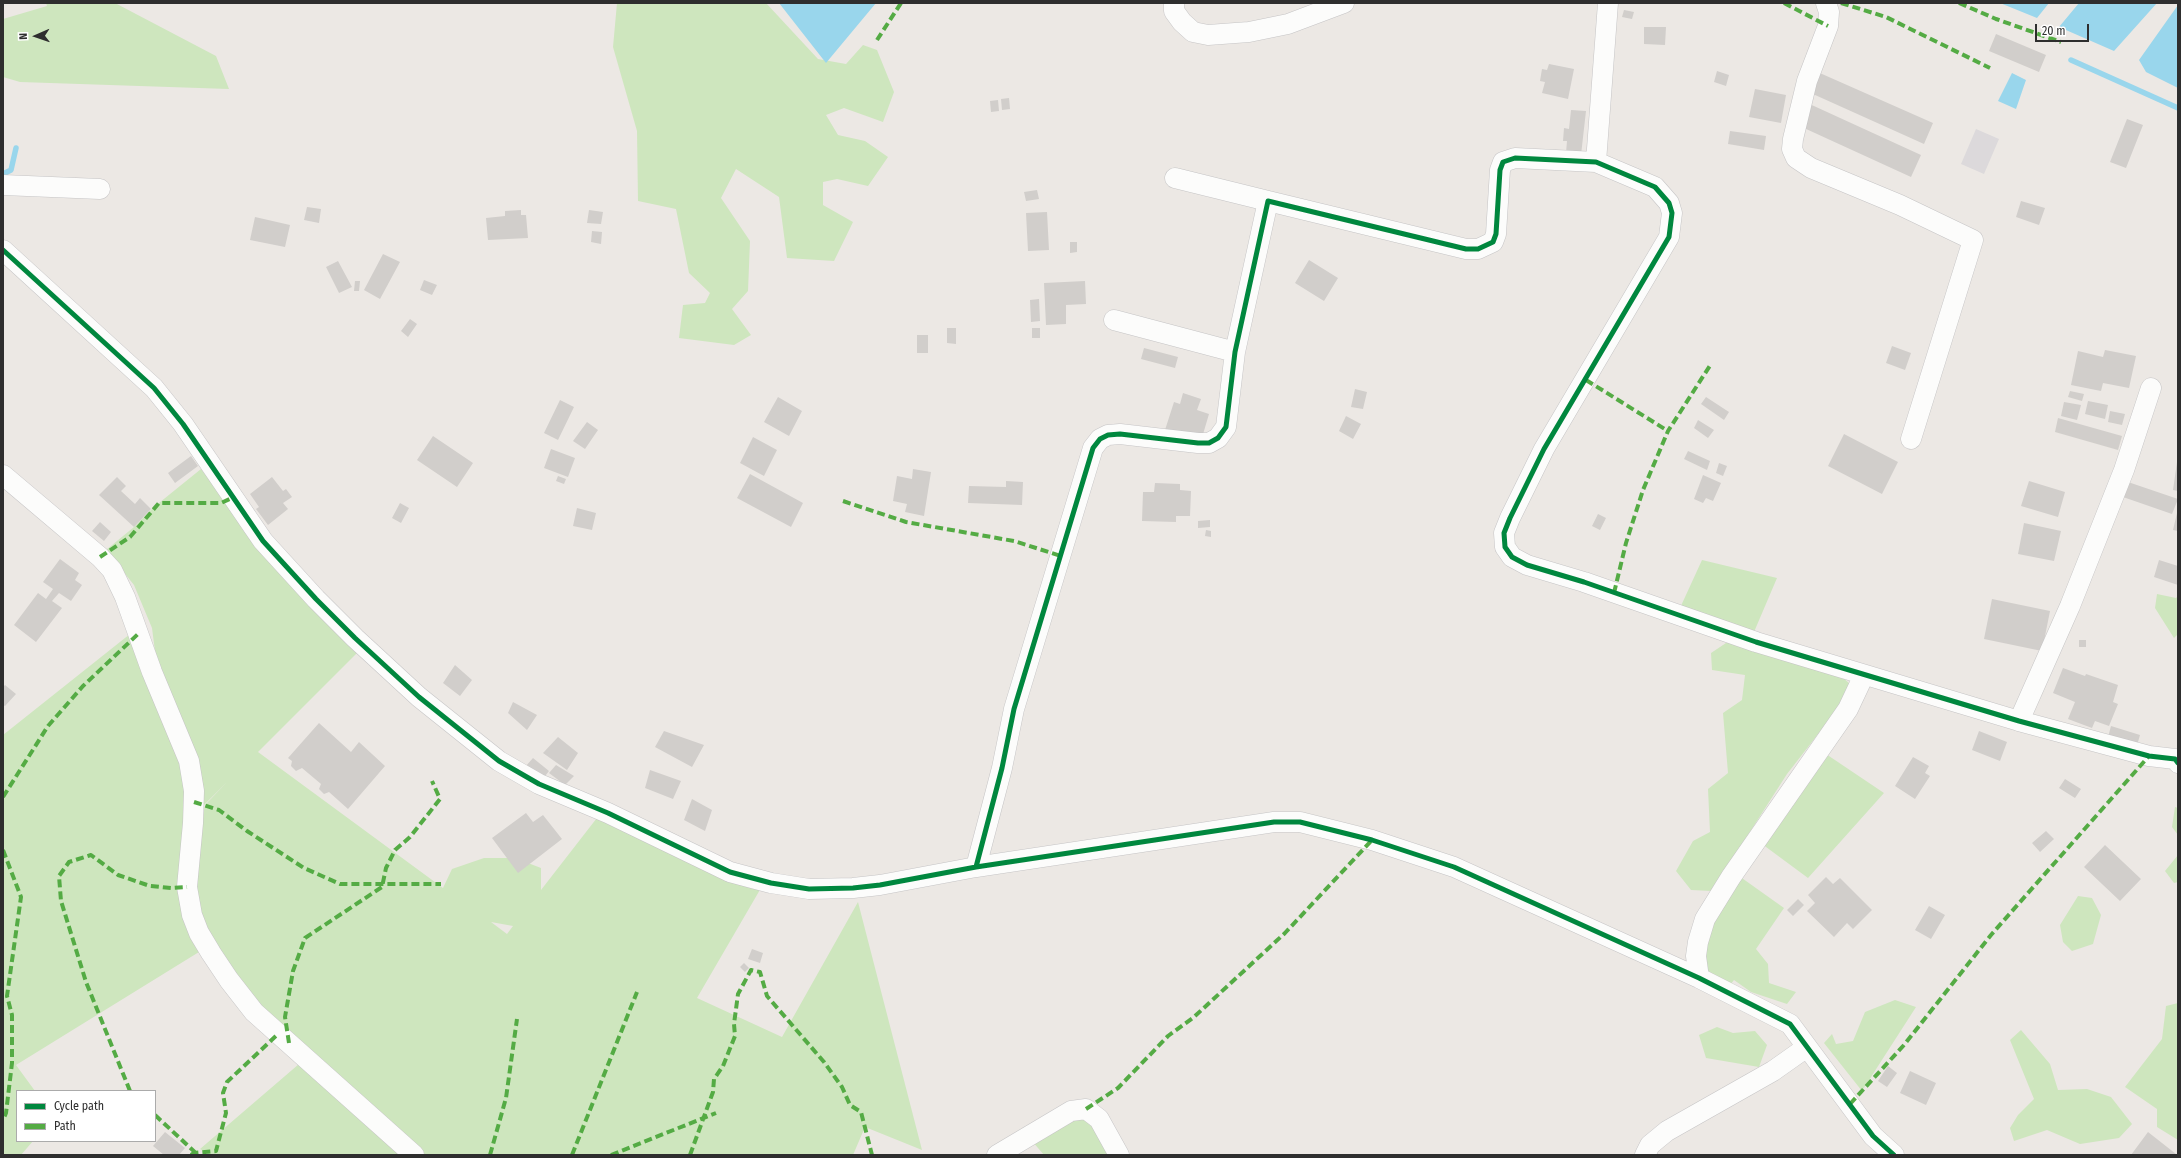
<!DOCTYPE html>
<html>
<head>
<meta charset="utf-8">
<style>
  body { margin:0 }
  #map { position:relative; width:2181px; height:1158px; overflow:hidden; background:#ece8e4; font-family:"Fira Sans Condensed",sans-serif }
  canvas { display:block }
  .frame { position:absolute; inset:0; border:4px solid #2e2e2e; pointer-events:none }
  .legend { position:absolute; left:16px; top:1090px; width:140px; height:52px; box-sizing:border-box; background:#fff; border:1px solid #ababab; margin:0; padding:5px 7px; list-style:none; font-size:12px; color:#2e2e2e }
  .legend li { display:flex; align-items:center; gap:8px; height:20px }
  .legend b { width:20px; border:1px solid #ababab }
  .north { position:absolute; left:16px; top:16px; width:40px; height:40px; -webkit-text-stroke:3px #fff; paint-order:stroke; rotate:268deg; font-size:11px; font-weight:700; line-height:16px; text-align:center; color:#2e2e2e }
  .north::after { content:''; display:block; margin:auto; width:14px; height:18px; background:#2e2e2e; clip-path:polygon(50% 0,100% 100%,50% 72%,0 100%) }
  .scale { position:absolute; left:2035px; top:24px; width:54px; height:18px; box-sizing:border-box; border:2px solid #2e2e2e; border-top:0; padding-left:5px; font-size:12px; line-height:14px; white-space:nowrap; color:#2e2e2e; -webkit-text-stroke:3px #fff; paint-order:stroke }
</style>
</head>
<body>
<div id="map">
<canvas width="2181" height="1158"></canvas>
<div class="frame"></div>
<ul class="legend">
<li><b style="height:5px;background:#00873e"></b>Cycle path</li>
<li><b style="height:5px;background:#54ab44"></b>Path</li>
</ul>
<div class="north">N</div>
<div class="scale">20 m</div>
</div>
<script>
const ctx = document.querySelector('canvas').getContext('2d');
ctx.lineJoin = 'round';
function fill(path, color) {
  ctx.fillStyle = color;
  ctx.fill(path, 'evenodd');
}
function poly(rows) {
  const path = new Path2D();
  for (const r of rows) {
    path.moveTo(r[0], r[1]);
    for (let i = 2; i < r.length; i += 2) path.lineTo(r[i], r[i + 1]);
  }
  return path;
}
function strokePath(path, color, width, dash) {
  ctx.strokeStyle = color;
  ctx.lineWidth = width;
  ctx.lineCap = dash ? 'butt' : 'round';
  ctx.setLineDash(dash || []);
  ctx.stroke(path);
}
fill(poly([
  [1976,129,1999,139,1984,174,1961,164]
]), '#dcd9db');
fill(poly([
  [46,3,115,3,216,56,229,89,20,82,3,77,3,19,47,6],
  [617,3,766,3,818,59,846,64,863,45,877,50,894,92,883,122,844,108,826,115,838,135,865,141,888,157,868,186,837,179,823,182,823,205,853,222,834,261,787,258,779,197,736,169,721,198,750,241,748,291,732,309,751,335,734,345,679,338,683,305,705,303,710,293,689,273,676,209,638,201,637,131,613,47],
  [201,469,282,567,361,649,258,752,443,888,452,869,484,858,515,858,541,868,541,890,600,814,761,888,697,998,782,1037,858,902,922,1150,865,1127,853,1155,424,1155,282,1029,238,980,201,919,194,870,198,839,205,805,227,782,204,805,199,765,156,659,152,628,134,585,106,550,134,527,154,507],
  [491,922,513,926,507,934],
  [1702,560,1777,578,1754,632,1680,608],
  [2157,594,2176,598,2178,596,2178,634,2174,638,2155,608],
  [130,634,181,756,199,952,16,1065,35,1091,17,1091,17,1141,33,1141,21,1155,3,1155,3,735],
  [1729,641,1840,675,1851,685,1843,702,1787,774,1712,891,1691,890,1676,871,1693,841,1710,832,1708,789,1728,773,1723,713,1742,700,1745,675,1712,670,1711,653],
  [1823,752,1884,793,1808,878,1762,844],
  [2175,807,2178,808,2178,835,2172,827],
  [2178,855,2178,882,2174,883,2165,871],
  [1739,876,1784,908,1756,949,1768,964,1769,983,1796,992,1787,1004,1751,992,1734,980,1730,985,1709,972,1701,958,1707,929],
  [2078,896,2092,898,2101,915,2093,944,2072,951,2063,942,2060,925],
  [1895,1000,1916,1007,1862,1091,1824,1043,1832,1034,1836,1044,1853,1041,1865,1012],
  [2178,1003,2178,1140,2157,1127,2157,1109,2125,1087,2162,1039,2166,1006],
  [1717,1027,1733,1033,1755,1031,1767,1045,1759,1067,1706,1058,1699,1035],
  [2021,1030,2050,1064,2058,1090,2087,1089,2111,1097,2132,1124,2119,1138,2080,1144,2047,1130,2014,1141,2010,1128,2018,1115,2034,1099,2010,1040],
  [299,1064,402,1155,210,1155,200,1149],
  [1085,1113,1115,1155,1044,1155,1032,1141]
]), '#cee6be');
fill(poly([
  [779,3,876,3,826,63],
  [2000,3,2049,3,2037,18],
  [2079,3,2157,3,2114,51,2059,27],
  [2178,5,2178,88,2146,72,2139,60],
  [2012,73,2026,80,2016,109,1998,101]
]), '#99d6ec');
strokePath(poly([
  [2071,60,2178,108],
  [3,174,11,170,16,148]
]), '#99d6ec', 5.5);
fill(poly([
  [1624,10,1634,12,1632,19,1622,17],
  [1644,27,1666,27,1665,45,1644,44],
  [1996,34,2046,55,2039,72,1989,51],
  [1549,64,1574,69,1568,99,1542,93,1545,82,1540,81,1542,69,1547,70],
  [1813,70,1933,123,1924,144,1804,90],
  [1717,71,1729,75,1726,86,1714,82],
  [1755,89,1786,95,1781,123,1749,117],
  [1009,98,1010,109,1002,110,1001,99],
  [998,100,999,111,991,112,990,101],
  [1803,101,1921,155,1911,177,1793,123],
  [1571,110,1586,111,1581,155,1566,153,1567,141,1563,141,1564,128,1569,129],
  [2127,119,2143,125,2126,168,2110,162],
  [1730,131,1766,136,1764,150,1728,144],
  [1037,190,1039,199,1026,201,1024,192],
  [2021,201,2045,208,2039,225,2016,217],
  [307,207,321,209,319,223,304,220],
  [521,210,521,215,526,215,528,238,488,240,486,218,505,216,505,211],
  [589,210,603,212,601,224,587,223],
  [1047,212,1049,250,1028,251,1026,213],
  [255,217,290,225,285,247,250,240],
  [592,231,602,232,601,244,591,242],
  [1070,242,1077,242,1077,252,1070,253],
  [383,254,400,262,380,299,364,290],
  [1309,260,1338,278,1324,301,1295,283],
  [338,261,352,287,339,293,326,267],
  [424,280,437,285,432,295,420,290],
  [355,281,360,281,359,291,354,291],
  [1085,281,1086,304,1066,305,1066,324,1046,325,1044,283],
  [1039,299,1040,321,1031,322,1030,300],
  [410,319,417,324,408,337,401,331],
  [947,328,956,328,956,344,947,343],
  [1032,328,1040,328,1040,338,1032,338],
  [917,335,928,335,928,353,917,353],
  [1892,346,1911,353,1905,370,1886,363],
  [1144,348,1178,357,1175,368,1141,359],
  [2105,350,2136,356,2129,388,2103,383,2101,391,2071,385,2078,351,2103,357],
  [1355,389,1367,392,1363,409,1351,407],
  [2070,391,2084,394,2082,401,2068,397],
  [1183,393,1201,399,1197,410,1209,414,1201,441,1165,430,1174,402,1180,404],
  [778,397,802,411,789,436,764,422],
  [1706,397,1729,412,1724,420,1701,404],
  [560,400,574,407,558,440,544,433],
  [2088,401,2108,405,2105,419,2085,414],
  [2064,402,2081,405,2077,420,2061,416],
  [2110,411,2125,414,2122,425,2108,422],
  [1346,416,1361,424,1353,439,1339,431],
  [2058,418,2122,436,2118,450,2055,432],
  [1698,420,1714,430,1708,438,1694,428],
  [587,422,598,430,585,449,573,441],
  [1844,434,1898,462,1882,494,1828,466],
  [433,436,473,463,457,487,417,460],
  [753,437,777,450,764,476,740,463],
  [551,449,575,458,568,477,544,468],
  [1688,451,1710,461,1707,470,1684,459],
  [191,456,198,466,175,483,168,473],
  [2177,462,2178,463,2178,491,2173,490],
  [1719,463,1727,466,1723,476,1716,473],
  [913,469,931,472,924,516,905,512,907,504,893,501,897,476,912,479],
  [750,474,803,503,791,527,737,498],
  [1703,475,1721,483,1713,501,1706,498,1703,503,1694,499],
  [558,476,566,479,564,484,556,481],
  [117,477,126,486,121,491,135,504,140,498,151,509,134,527,99,495],
  [272,477,283,491,286,489,292,497,283,503,288,509,268,525,256,509,259,507,250,494],
  [1006,481,1023,482,1022,505,968,503,969,486,1006,487],
  [2029,481,2065,492,2058,517,2021,506],
  [2128,482,2178,499,2172,514,2123,497],
  [1155,483,1180,484,1180,490,1191,491,1190,516,1176,516,1176,522,1142,521,1143,492,1154,492],
  [400,503,409,508,401,523,392,518],
  [577,508,596,513,592,530,573,526],
  [2177,513,2178,513,2178,531,2173,530],
  [1598,514,1606,518,1600,530,1592,526],
  [1210,520,1210,527,1198,528,1198,521],
  [100,522,111,532,104,541,92,531],
  [2024,523,2061,531,2054,561,2018,554],
  [1206,530,1211,531,1211,537,1205,536],
  [60,559,79,573,75,580,82,585,71,601,59,593,52,601,62,608,36,642,14,625,38,593,46,599,53,589,43,582],
  [2159,560,2178,566,2178,585,2154,577],
  [1992,599,2050,611,2042,651,1984,639],
  [2079,640,2086,640,2086,647,2079,647],
  [455,665,472,680,460,696,443,683],
  [2063,668,2085,676,2086,674,2118,685,2113,702,2118,704,2109,726,2095,721,2092,728,2068,719,2075,702,2053,693],
  [5,685,16,694,5,706,3,705,3,687],
  [513,702,537,715,527,730,508,713],
  [319,723,351,752,359,742,385,766,348,809,329,792,324,794,319,789,321,784,302,768,296,771,291,766,292,761,288,758],
  [2111,726,2140,735,2136,749,2107,741],
  [664,731,704,745,692,767,655,747],
  [1979,731,2007,742,2000,761,1972,750],
  [558,737,578,753,567,770,543,753],
  [1913,757,1929,766,1925,773,1930,776,1915,799,1895,786],
  [533,758,549,771,542,780,525,767],
  [556,765,574,776,565,785,549,773],
  [650,770,681,781,673,799,645,788],
  [2065,779,2081,789,2075,798,2059,788],
  [692,799,712,810,705,831,684,820],
  [526,813,533,822,543,815,562,839,518,873,492,838],
  [2046,831,2054,839,2040,852,2032,843],
  [2105,845,2141,879,2120,901,2084,867],
  [1826,877,1833,884,1840,878,1872,910,1853,929,1847,923,1834,937,1807,911,1815,903,1808,895],
  [1798,899,1804,905,1793,916,1787,910],
  [1929,906,1945,915,1931,939,1915,930],
  [752,949,763,953,760,963,748,959],
  [744,963,749,968,745,972,740,967],
  [1888,1066,1897,1073,1887,1087,1878,1081],
  [1910,1071,1936,1083,1926,1105,1900,1093],
  [165,1132,185,1148,179,1155,164,1155,153,1146],
  [2148,1132,2176,1154,2176,1155,2131,1155]
]), '#d1cecb');
const minor = poly([
  [1174,3,1174,11,1182,22,1193,32,1208,35,1249,32,1288,24,1344,3],
  [1826,3,1829,12,1828,26,1807,81,1793,139,1792,149,1796,158,1811,168,1900,205,1973,240,1911,439],
  [1596,162,1608,3],
  [1175,178,1268,201],
  [3,185,100,189],
  [3,250,154,388,183,424,263,541,316,599,355,638,419,697,499,761,539,784,608,813,730,872,771,883,809,889,853,888,880,885,976,867,1274,822,1300,822,1372,840,1454,867,1699,978,1790,1024,1873,1136,1894,1155],
  [1114,320,1235,352],
  [3,475,100,557,112,570,125,597,152,672,189,761,194,791,193,823,187,887,192,915,199,933,211,953,229,980,254,1012,414,1155],
  [2019,721,2070,606,2124,470,2151,388],
  [976,867,1002,768,1014,709,1093,448,1100,439,1108,435,1120,434,1198,443,1209,443,1218,438,1226,427,1235,352,1268,201,1466,249,1478,249,1493,242,1496,234,1500,170,1503,162,1515,158,1596,162,1655,187,1669,203,1672,213,1669,237,1544,449,1510,518,1504,533,1505,547,1512,557,1527,565,1584,582,1756,642,2019,721,2149,756,2175,759,2178,763],
  [1699,978,1696,956,1698,942,1705,919,1731,877,1848,709,1864,675],
  [997,1155,1071,1111,1086,1109,1099,1119,1119,1155],
  [1645,1155,1650,1145,1667,1131,1773,1071,1807,1047]
]);
strokePath(minor, '#c5c4c5', 21);
strokePath(minor, '#fcfcfb', 20);
strokePath(poly([
  [1784,3,1828,26],
  [1841,3,1886,17,1990,68],
  [1959,3,1996,19,2061,42],
  [877,40,901,3],
  [1586,380,1668,431],
  [843,501,906,522,1014,541,1061,556],
  [100,557,130,537,159,503,221,503,234,497],
  [1614,593,1626,543,1643,490,1668,431,1711,364],
  [3,797,48,726,83,686,138,634],
  [194,802,219,810,247,831,304,868,340,884,441,884],
  [3,850,21,897,7,996,12,1015,12,1063,6,1113,3,1120],
  [289,1043,285,1017,293,971,305,938,382,887,386,868,395,850,410,837,440,799,432,781],
  [130,1091,86,982,61,901,59,876,69,862,91,855,118,875,150,886,171,888,187,887],
  [1850,1104,1904,1045,1991,935,2149,756],
  [1086,1109,1118,1088,1168,1036,1194,1017,1285,933,1372,840],
  [155,1115,198,1155],
  [191,1155,194,1153,216,1151,226,1113,223,1093,227,1082,278,1034],
  [490,1155,506,1098,517,1019],
  [572,1155,637,992],
  [611,1155,716,1113],
  [690,1155,713,1092,714,1079,723,1066,735,1036,734,1024,738,994,751,970,760,972,767,996,824,1062,842,1087,850,1105,861,1112,872,1155]
]), '#54ab44', 4, [8, 4]);
strokePath(poly([
  [3,250,154,388,183,424,263,541,316,599,355,638,419,697,499,761,539,784,608,813,730,872,771,883,809,889,853,888,880,885,976,867,1274,822,1300,822,1372,840,1454,867,1699,978,1790,1024,1873,1136,1894,1155],
  [976,867,1002,768,1014,709,1093,448,1100,439,1108,435,1120,434,1198,443,1209,443,1218,438,1226,427,1235,352,1268,201,1466,249,1478,249,1493,242,1496,234,1500,170,1503,162,1515,158,1596,162,1655,187,1669,203,1672,213,1669,237,1544,449,1510,518,1504,533,1505,547,1512,557,1527,565,1584,582,1756,642,2019,721,2149,756,2175,759,2178,763]
]), '#00873e', 5);
</script>
</body>
</html>
